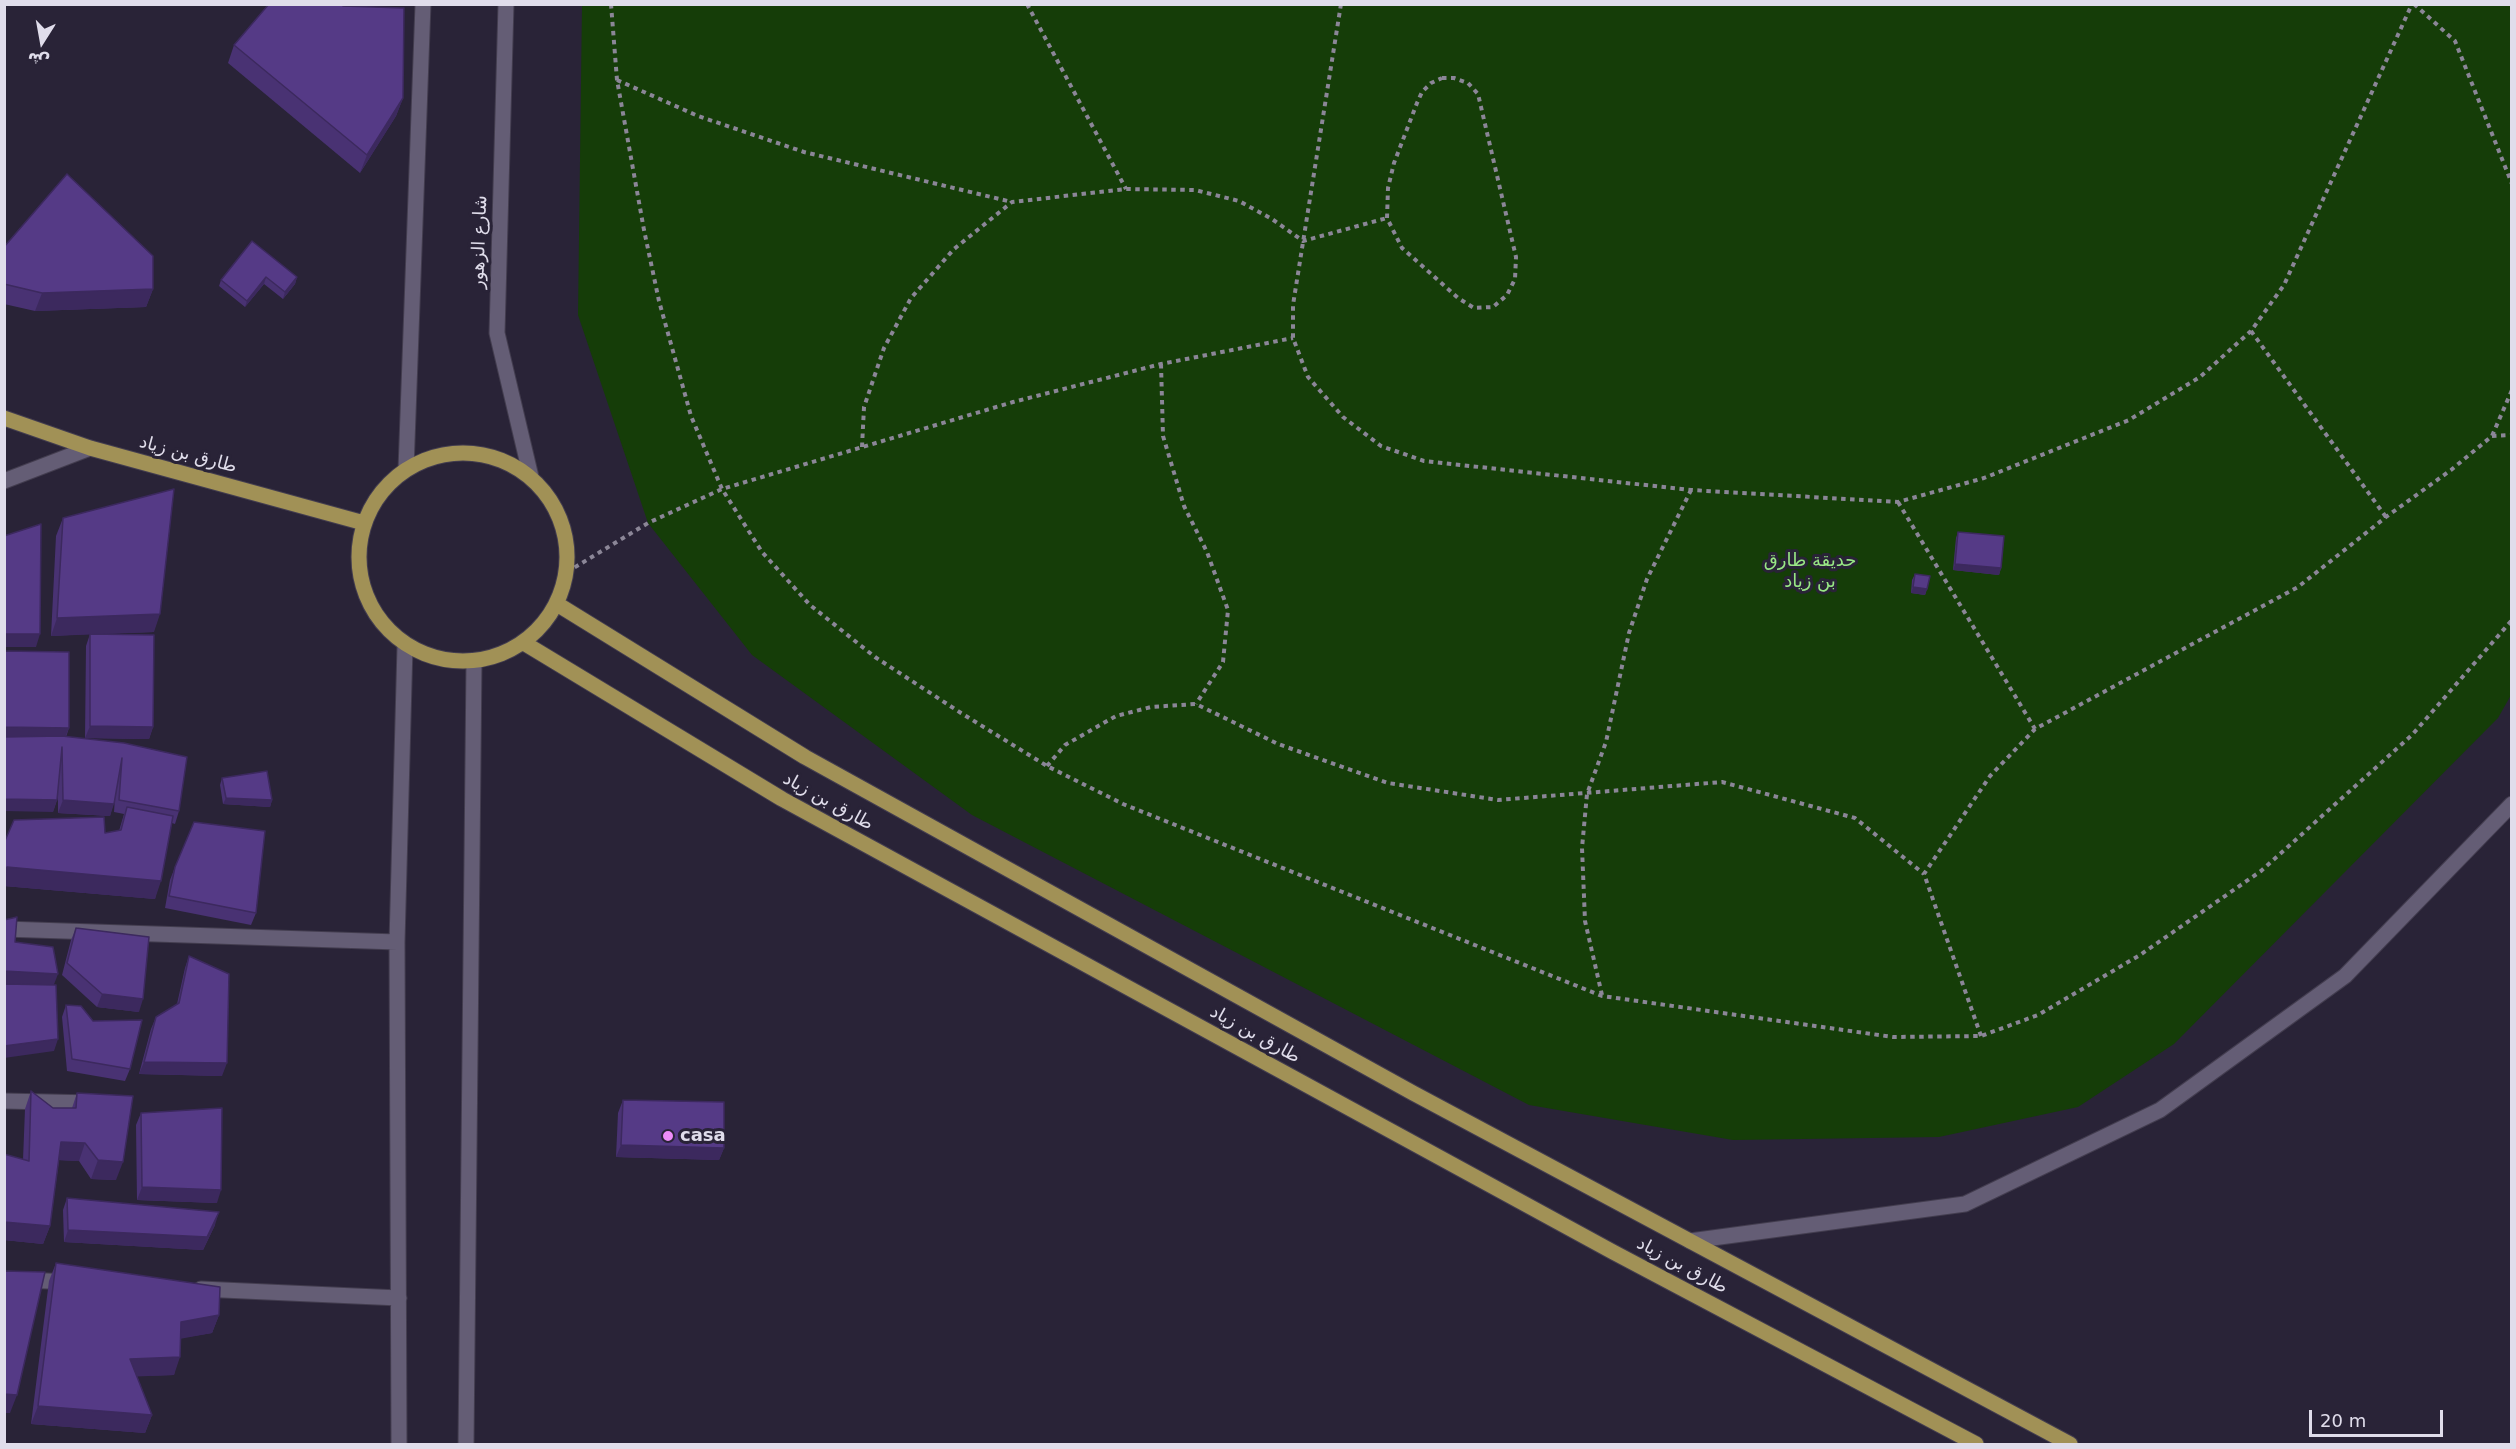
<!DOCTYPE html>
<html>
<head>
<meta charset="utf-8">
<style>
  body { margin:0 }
  #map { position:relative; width:2516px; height:1449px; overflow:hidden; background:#292337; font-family:"DejaVu Sans",Vazirmatn,sans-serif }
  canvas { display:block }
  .frame { position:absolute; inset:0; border:6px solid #e0ddeb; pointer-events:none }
  .north { position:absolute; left:12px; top:12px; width:60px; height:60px; -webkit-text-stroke:4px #292337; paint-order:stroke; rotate:191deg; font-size:16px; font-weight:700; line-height:24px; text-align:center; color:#e0ddeb }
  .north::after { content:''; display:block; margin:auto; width:21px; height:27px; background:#e0ddeb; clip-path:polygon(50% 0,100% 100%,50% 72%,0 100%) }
  .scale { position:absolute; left:2309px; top:1410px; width:134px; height:27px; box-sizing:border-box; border:3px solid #e0ddeb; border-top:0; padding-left:8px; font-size:18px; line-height:21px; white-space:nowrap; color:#e0ddeb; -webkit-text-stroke:4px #292337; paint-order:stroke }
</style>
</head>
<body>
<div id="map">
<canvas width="2516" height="1449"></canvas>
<div class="frame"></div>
<div class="north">ش</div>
<div class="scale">20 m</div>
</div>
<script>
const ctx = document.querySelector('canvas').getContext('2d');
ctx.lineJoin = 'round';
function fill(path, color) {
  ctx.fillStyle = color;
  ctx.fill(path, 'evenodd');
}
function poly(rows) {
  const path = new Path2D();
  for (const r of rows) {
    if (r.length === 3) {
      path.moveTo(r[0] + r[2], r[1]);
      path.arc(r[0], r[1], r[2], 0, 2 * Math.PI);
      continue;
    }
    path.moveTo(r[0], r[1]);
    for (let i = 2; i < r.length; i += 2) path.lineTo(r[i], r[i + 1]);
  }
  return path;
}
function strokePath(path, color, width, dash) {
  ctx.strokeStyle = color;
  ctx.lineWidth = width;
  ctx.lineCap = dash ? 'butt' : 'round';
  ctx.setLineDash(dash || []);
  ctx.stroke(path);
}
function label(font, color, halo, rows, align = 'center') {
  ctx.font = font + ' "DejaVu Sans",Vazirmatn,sans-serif';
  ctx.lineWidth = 6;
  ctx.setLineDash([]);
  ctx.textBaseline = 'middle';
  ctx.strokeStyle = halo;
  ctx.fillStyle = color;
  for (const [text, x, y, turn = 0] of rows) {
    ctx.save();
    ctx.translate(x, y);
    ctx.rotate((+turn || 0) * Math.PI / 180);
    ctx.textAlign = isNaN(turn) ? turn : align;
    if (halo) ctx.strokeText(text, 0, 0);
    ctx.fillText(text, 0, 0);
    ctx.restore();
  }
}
fill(poly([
  [582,5,2511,5,2511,695,2498,718,2174,1044,2078,1107,1939,1137,1733,1140,1529,1105,972,815,752,655,648,523,578,315]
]), '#153d08');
const minor = poly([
  [506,4,497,333,531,477],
  [406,469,423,4],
  [4,481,90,448],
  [4,929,397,942],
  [4,1101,94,1103],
  [1690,1241,1965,1204,2160,1110,2345,976,2512,804],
  [4,1279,69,1282],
  [201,1289,399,1298],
  [399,1444,397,942,405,646],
  [466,1444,474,661]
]);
const major = poly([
  [4,418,90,448,364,523],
  [463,557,104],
  [557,604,805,757,1413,1093,2070,1444],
  [524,643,782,799,1613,1252,1976,1444]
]);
strokePath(minor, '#433d4f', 17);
strokePath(major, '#433d4f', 17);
strokePath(poly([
  [611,4,617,80,644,230,659,301,691,416,722,489,762,552,810,605,875,657,961,713,1047,766,1123,804,1602,996,1893,1037,1981,1036,2038,1015,2140,955,2261,871,2412,735,2512,620],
  [1027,4,1126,189],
  [1341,4,1293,305,1293,338,1308,377,1343,417,1381,446,1424,461,1691,490,1898,502,1984,478,2129,420,2200,377,2251,331,2284,285,2412,4],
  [2414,4,2455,41,2512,184],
  [1442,78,1454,78,1468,83,1478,94,1516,257,1515,279,1507,295,1493,307,1474,308,1458,298,1402,248,1387,218,1388,188,1394,163,1417,103,1422,92,1431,83,1442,78],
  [617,80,698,116,804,152,1012,202],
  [2251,331,2386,517],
  [1161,364,1163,436,1184,506,1207,552,1228,610,1223,662,1196,704],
  [2492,436,2512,435],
  [862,447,864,407,884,348,911,298,954,249,1012,202,1126,189,1195,190,1239,201,1272,219,1303,241,1387,218],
  [1898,502,2035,729],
  [567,572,648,523,722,489,1013,402,1161,364,1293,338],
  [1047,766,1065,745,1116,716,1151,707,1196,704,1278,744,1388,783,1498,800,1722,782,1855,818,1924,874],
  [1602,995,1585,921,1582,848,1587,794,1606,742,1629,633,1647,579,1691,490],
  [1981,1036,1924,874,1990,776,2035,729,2298,587,2386,517,2451,470,2492,436,2512,390]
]), '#8b8697', 4, [4.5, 4.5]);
strokePath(minor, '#645d75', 15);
strokePath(major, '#a19156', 15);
fill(poly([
  [234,45,403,98,396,116,360,173,228,63],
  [252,241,297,277,295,284,283,299,264,284,245,307,219,286,221,280],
  [4,247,153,289,146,307,35,311,4,304],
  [63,518,154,632,94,634,153,727,149,739,85,738,86,646,90,634,51,636,56,536],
  [1958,532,2001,568,1999,575,1953,570,1956,538],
  [1915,574,1927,589,1925,595,1911,593,1912,580],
  [69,652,69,728,66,737,124,743,179,811,175,824,172,823,155,899,4,886,105,833,119,831,124,814,114,812,115,797,110,816,58,813,58,792,57,800,53,812],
  [222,778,272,800,270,807,223,804,220,785],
  [175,867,256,913,251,925,165,908,170,880],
  [76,928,139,1012,97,1007,62,975,71,940],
  [189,956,222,1076,139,1074,151,1029,156,1017,177,1004,185,968],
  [66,1005,130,1069,125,1081,67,1071,62,1017],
  [31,1091,53,1108,72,1108,77,1093,116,1180,91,1179,79,1161,59,1160,50,1226,43,1244,4,1240,4,1154,23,1160,25,1109],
  [623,1100,724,1148,719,1160,616,1157,618,1113],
  [141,1113,217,1203,137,1200,136,1125],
  [67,1198,215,1225,203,1250,64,1242,63,1210],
  [56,1263,219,1315,212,1333,181,1338,174,1375,137,1376,152,1415,145,1433,31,1424,49,1281]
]), '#493273');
fill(poly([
  [403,98,396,116,360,173,367,155],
  [266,277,264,284,245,307,247,301],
  [297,277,295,284,283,299,285,292],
  [153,289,146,307,35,311,42,293],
  [1955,564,2001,568,1999,575,1953,570],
  [1913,587,1927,589,1925,595,1911,593],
  [160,614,154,632,51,636,57,618],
  [4,634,40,634,36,647,4,647],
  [90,726,153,727,149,739,85,738],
  [4,727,69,728,64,740,4,740],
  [226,798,272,800,270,807,223,804],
  [4,799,57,800,53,812,4,811],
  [63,800,114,804,110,816,58,813],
  [7,867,161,881,155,899,4,886],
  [4,971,58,974,53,987,4,984],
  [102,994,143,999,139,1012,97,1007],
  [58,1039,54,1051,4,1058,4,1046],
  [144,1062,227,1063,222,1076,139,1074],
  [61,1142,85,1143,79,1161,55,1160],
  [621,1145,724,1148,719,1160,616,1157],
  [98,1160,123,1162,116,1180,91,1179],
  [142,1187,221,1190,217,1203,137,1200],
  [219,1212,215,1225,203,1250,64,1242,68,1230],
  [4,1222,50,1226,43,1244,4,1240],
  [219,1315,212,1333,174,1340,181,1322],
  [180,1357,174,1375,124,1377,130,1359],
  [4,1394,17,1395,10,1413,4,1413],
  [38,1406,152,1415,145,1433,31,1424]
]), '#3c295e');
const building = poly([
  [269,4,341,4,343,6,404,8,403,98,367,155,234,45,269,4],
  [67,174,153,256,153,289,42,293,4,284,4,247,67,174],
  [252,241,297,277,285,292,266,277,247,301,221,280,252,241],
  [174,489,160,614,57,618,63,518,174,489],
  [41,524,40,634,4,634,4,536,41,524],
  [1958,532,2004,536,2001,568,1955,564,1958,532],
  [1915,574,1930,576,1927,589,1913,587,1915,574],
  [90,634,154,635,153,727,90,726,90,634],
  [4,651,69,652,69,728,4,727,4,651],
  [62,736,124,743,187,757,179,811,119,800,122,758,114,804,63,800,62,747,57,800,4,799,4,737,62,736],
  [267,771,272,800,226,798,222,778,267,771],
  [127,807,173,816,161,881,7,867,4,883,4,843,14,820,104,817,105,833,121,830,127,807],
  [194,822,265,831,256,913,169,896,175,867,194,822],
  [17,917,15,942,53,947,58,974,4,971,4,920,17,917],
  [76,928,149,937,143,999,102,994,67,963,76,928],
  [189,956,229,974,227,1063,144,1062,156,1017,179,1003,189,956],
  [4,984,56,985,58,1039,4,1046,4,984],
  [66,1005,81,1006,93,1021,142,1020,130,1069,72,1059,66,1005],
  [31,1091,53,1108,76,1108,77,1093,133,1096,123,1162,98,1160,85,1143,61,1142,50,1226,4,1222,4,1154,29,1161,31,1091],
  [623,1100,724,1102,724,1148,621,1145,623,1100],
  [222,1108,221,1190,142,1187,141,1113,222,1108],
  [67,1198,219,1212,207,1237,68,1230,67,1198],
  [56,1263,220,1287,219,1315,181,1322,180,1357,130,1359,152,1415,38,1406,56,1263],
  [4,1271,45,1272,17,1395,4,1394,4,1271]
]);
fill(building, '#553a86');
strokePath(building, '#3c295e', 1.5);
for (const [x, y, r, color] of [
  [668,1136,6,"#ed8cf9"]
]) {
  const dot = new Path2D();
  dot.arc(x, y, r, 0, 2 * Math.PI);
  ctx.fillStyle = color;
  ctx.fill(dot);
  strokePath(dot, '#292337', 2);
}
label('18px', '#e0ddeb', '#292337', [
  ["شارع الزهور",480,242,-88],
  ["طارق بن زياد",188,455,15],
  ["طارق بن زياد",828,802,29],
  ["طارق بن زياد",1255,1035,29],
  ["طارق بن زياد",1682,1266,28]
]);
label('18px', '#98e785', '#292337', [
  ["حديقة طارق",1810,561],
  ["بن زياد",1810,582]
]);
label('bold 18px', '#e0ddeb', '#292337', [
  ["casa",680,1136]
], 'left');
</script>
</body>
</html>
